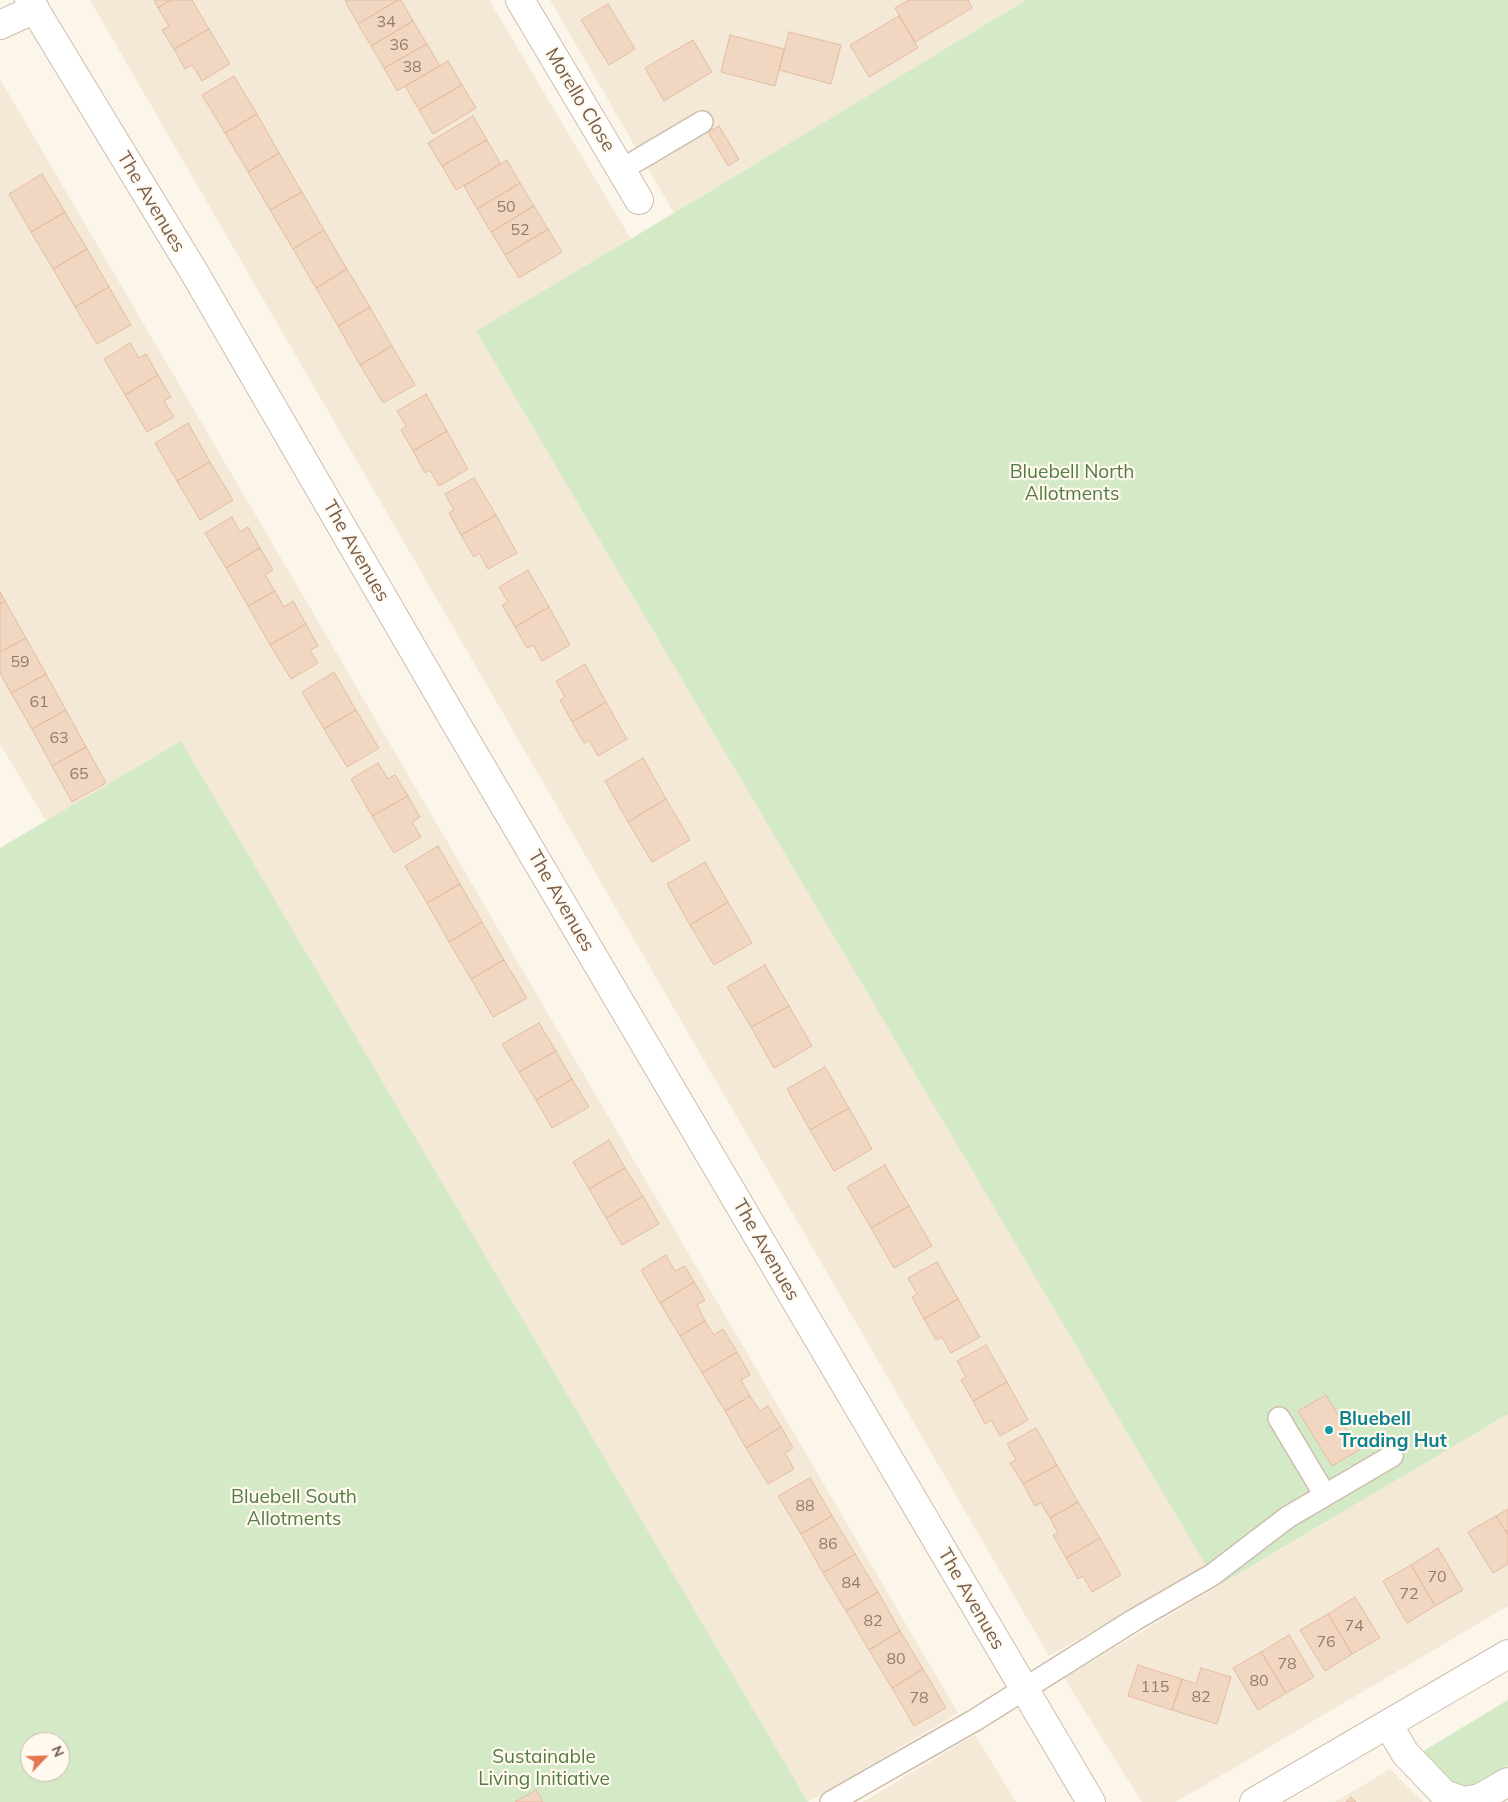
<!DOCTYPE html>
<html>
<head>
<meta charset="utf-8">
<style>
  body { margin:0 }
  #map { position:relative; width:1508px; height:1802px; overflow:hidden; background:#fcf5e9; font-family:Mulish,sans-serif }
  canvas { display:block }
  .north { position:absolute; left:20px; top:1732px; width:50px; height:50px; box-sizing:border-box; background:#fff9ef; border:1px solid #c9bbae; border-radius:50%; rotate:66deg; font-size:14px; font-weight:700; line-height:20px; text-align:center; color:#775d4c }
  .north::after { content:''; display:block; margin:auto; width:18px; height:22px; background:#e37751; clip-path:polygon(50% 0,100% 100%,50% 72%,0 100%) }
</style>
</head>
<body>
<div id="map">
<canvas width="1508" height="1802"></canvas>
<div class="north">N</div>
</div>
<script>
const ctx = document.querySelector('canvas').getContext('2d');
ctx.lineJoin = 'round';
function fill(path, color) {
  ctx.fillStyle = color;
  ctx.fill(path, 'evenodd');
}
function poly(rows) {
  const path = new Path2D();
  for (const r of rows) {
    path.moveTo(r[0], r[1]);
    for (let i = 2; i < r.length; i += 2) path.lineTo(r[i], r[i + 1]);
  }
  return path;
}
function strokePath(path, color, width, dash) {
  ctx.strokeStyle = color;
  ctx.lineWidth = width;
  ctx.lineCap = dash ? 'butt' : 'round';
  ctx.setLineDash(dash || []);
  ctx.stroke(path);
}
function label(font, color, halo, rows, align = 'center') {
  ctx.font = font + ' Mulish,sans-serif';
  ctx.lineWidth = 4.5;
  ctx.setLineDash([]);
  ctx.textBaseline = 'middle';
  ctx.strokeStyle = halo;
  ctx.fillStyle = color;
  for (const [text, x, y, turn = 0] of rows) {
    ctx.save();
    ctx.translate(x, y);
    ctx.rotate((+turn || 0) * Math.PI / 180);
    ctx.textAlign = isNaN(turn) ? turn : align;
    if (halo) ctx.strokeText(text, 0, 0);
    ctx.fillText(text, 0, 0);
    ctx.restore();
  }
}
fill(poly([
  [90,0,489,0,631,239,476,331,1207,1566,1049,1656],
  [550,0,1026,0,674,213],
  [0,79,958,1713,808,1802,181,742,46,821,0,744],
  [1508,1414,1508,1606,1176,1802,1142,1802,1064,1678],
  [975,1735,1016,1802,863,1802],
  [1390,1769,1423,1802,1335,1802]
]), '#f4e8d7');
fill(poly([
  [1026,0,1508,0,1508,1414,1218,1586,476,331,674,213],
  [181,741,808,1802,0,1802,0,848],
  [30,1742,60,1742,60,1772,30,1772],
  [1508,1700,1508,1766,1475,1785,1455,1787,1420,1753]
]), '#d4eac7');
const building = poly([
  [154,0,171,0,158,8,154,0],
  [171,0,192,0,209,29,174,49,162,30,169,26,158,8,171,0],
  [347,0,398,0,358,24,345,1,347,0],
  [398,0,401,0,413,21,371,46,358,24,398,0],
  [909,0,968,0,972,8,915,42,895,8,909,0],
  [608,4,635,49,609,65,581,20,608,4],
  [899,16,918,48,869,77,850,45,899,16],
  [413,21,427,44,384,68,371,46,413,21],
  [209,29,230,64,202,81,192,65,185,69,174,49,209,29],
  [789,32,841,45,831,84,779,70,789,32],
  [730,35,784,49,775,86,721,72,730,35],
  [693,40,712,72,664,101,645,68,693,40],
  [427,44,440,66,397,91,384,68,427,44],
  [448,61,462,85,419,110,405,86,448,61],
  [234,76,257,114,225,133,202,95,234,76],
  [462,85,476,108,433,134,419,110,462,85],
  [257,114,279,153,248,172,225,133,257,114],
  [473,116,487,140,442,166,428,143,473,116],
  [719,126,739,159,728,166,708,132,719,126],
  [487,140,501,164,456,190,442,166,487,140],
  [279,153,302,192,270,210,248,172,279,153],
  [507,160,520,183,477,209,464,186,507,160],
  [42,174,65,212,31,232,9,194,42,174],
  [520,183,534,206,491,232,477,209,520,183],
  [302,192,324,230,293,249,270,210,302,192],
  [534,206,548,229,505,255,491,232,534,206],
  [65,212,87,249,53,269,31,232,65,212],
  [548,229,562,252,519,278,505,255,548,229],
  [324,230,347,269,316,288,293,249,324,230],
  [87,249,109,287,75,307,53,269,87,249],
  [347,269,370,307,338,326,316,288,347,269],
  [109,287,131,325,97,344,75,307,109,287],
  [370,307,392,346,360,365,338,326,370,307],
  [130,343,139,358,146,354,158,375,125,395,104,359,130,343],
  [392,346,415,385,383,403,360,365,392,346],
  [158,375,171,397,164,401,174,417,147,432,125,395,158,375],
  [426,394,447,431,413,451,401,430,406,426,397,411,426,394],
  [188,423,210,462,177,481,155,443,188,423],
  [447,431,468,469,439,486,430,470,425,473,413,451,447,431],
  [210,462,233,500,200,520,177,481,210,462],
  [474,478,496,515,461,535,449,513,454,510,445,494,474,478],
  [496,515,517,553,488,569,479,553,474,557,461,535,496,515],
  [232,517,240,532,248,527,260,548,226,568,205,533,232,517],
  [260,548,273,570,265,575,275,591,248,606,226,568,260,548],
  [528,570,549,607,515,627,502,605,508,602,499,587,528,570],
  [275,591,284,607,293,601,306,624,270,645,248,606,275,591],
  [0,592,5,601,0,604,0,592],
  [5,601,26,638,0,652,0,604,5,601],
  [549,607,570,645,542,661,533,645,527,648,515,627,549,607],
  [306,624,318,646,310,650,318,663,291,679,270,645,306,624],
  [26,638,46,674,11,693,0,673,0,652,26,638],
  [585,664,606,702,572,722,560,700,565,697,556,681,585,664],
  [334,672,356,710,324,729,302,692,334,672],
  [46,674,66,710,32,729,11,693,46,674],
  [606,702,627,739,598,756,589,740,584,743,572,722,606,702],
  [66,710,86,747,52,766,32,729,66,710],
  [356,710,379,748,347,767,324,729,356,710],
  [86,747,106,783,72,802,52,766,86,747],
  [643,758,666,799,628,822,605,781,643,758],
  [378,763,388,779,395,775,408,796,372,816,351,779,378,763],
  [408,796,420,817,412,822,421,837,394,853,372,816,408,796],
  [666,799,690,840,652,862,628,822,666,799],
  [438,846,460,884,427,903,405,866,438,846],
  [705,862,728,902,690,925,667,884,705,862],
  [460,884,482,922,449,942,427,903,460,884],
  [728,902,752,943,714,965,690,925,728,902],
  [482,922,504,960,471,979,449,942,482,922],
  [504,960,527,998,493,1017,471,979,504,960],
  [765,965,789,1006,751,1027,727,987,765,965],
  [789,1006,812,1046,774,1068,751,1027,789,1006],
  [539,1023,556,1051,519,1072,502,1044,539,1023],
  [556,1051,572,1079,536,1100,519,1072,556,1051],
  [825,1067,849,1108,810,1130,787,1089,825,1067],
  [572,1079,589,1107,552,1128,536,1100,572,1079],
  [849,1108,872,1149,834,1171,810,1130,849,1108],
  [609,1140,625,1168,589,1189,573,1162,609,1140],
  [885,1165,909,1206,871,1228,847,1187,885,1165],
  [625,1168,643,1196,606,1218,589,1189,625,1168],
  [643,1196,659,1224,622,1245,606,1218,643,1196],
  [909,1206,932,1246,894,1268,871,1228,909,1206],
  [666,1255,675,1271,685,1266,694,1282,660,1303,641,1270,666,1255],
  [937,1262,958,1299,924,1319,912,1297,917,1294,908,1278,937,1262],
  [694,1282,705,1300,697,1305,705,1321,680,1336,660,1303,694,1282],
  [958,1299,980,1337,951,1353,942,1337,936,1340,924,1319,958,1299],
  [705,1321,714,1335,723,1329,737,1352,702,1373,680,1336,705,1321],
  [986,1345,1007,1382,973,1401,961,1380,966,1377,957,1361,986,1345],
  [737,1352,750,1375,741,1380,750,1396,725,1411,702,1373,737,1352],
  [1007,1382,1028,1420,1000,1436,991,1420,985,1424,973,1401,1007,1382],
  [1326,1395,1359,1450,1332,1466,1298,1411,1326,1395],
  [750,1396,760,1411,768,1406,781,1427,746,1448,725,1411,750,1396],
  [781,1427,793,1448,785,1453,794,1469,768,1484,746,1448,781,1427],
  [1036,1428,1057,1465,1023,1484,1010,1463,1016,1460,1007,1444,1036,1428],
  [1057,1465,1078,1502,1050,1518,1041,1503,1035,1506,1023,1484,1057,1465],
  [810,1478,832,1516,801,1534,778,1496,810,1478],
  [1078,1502,1100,1538,1066,1558,1053,1535,1058,1533,1050,1518,1078,1502],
  [1508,1509,1508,1535,1496,1516,1508,1509],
  [832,1516,855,1554,823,1573,801,1534,832,1516],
  [1496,1516,1508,1535,1508,1564,1493,1573,1468,1532,1496,1516],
  [1100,1538,1121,1575,1092,1592,1083,1576,1078,1579,1066,1558,1100,1538],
  [1438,1548,1463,1590,1435,1606,1411,1565,1438,1548],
  [855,1554,878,1592,846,1611,823,1573,855,1554],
  [1411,1565,1435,1606,1407,1623,1383,1581,1411,1565],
  [878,1592,900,1631,869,1650,846,1611,878,1592],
  [1355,1597,1380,1638,1352,1654,1328,1614,1355,1597],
  [1328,1614,1352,1654,1325,1671,1300,1630,1328,1614],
  [900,1631,923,1669,892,1688,869,1650,900,1631],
  [1289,1635,1314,1677,1286,1693,1261,1652,1289,1635],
  [1261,1652,1286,1693,1258,1710,1233,1668,1261,1652],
  [1138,1665,1182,1679,1172,1710,1128,1696,1138,1665],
  [1201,1668,1231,1677,1217,1724,1172,1710,1182,1679,1196,1684,1201,1668],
  [923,1669,946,1708,914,1726,892,1688,923,1669],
  [536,1790,543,1802,515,1802,536,1790],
  [1351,1797,1356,1802,1346,1802,1351,1797]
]);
fill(building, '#f1d6c1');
strokePath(building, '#e4bda1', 1);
const lane = poly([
  [621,170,702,122],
  [1279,1418,1325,1495],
  [831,1802,975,1720,1134,1620,1212,1575,1288,1517,1392,1456]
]);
const street = poly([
  [29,0,194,272,458,727,1091,1802],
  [520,0,639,200],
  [0,25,35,9],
  [1388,1724,1405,1753,1444,1794,1463,1801,1480,1798,1508,1782],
  [1254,1802,1508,1654]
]);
strokePath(lane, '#cebeae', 24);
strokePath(street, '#cebeae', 30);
strokePath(lane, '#fff', 21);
strokePath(street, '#fff', 28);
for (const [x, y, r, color] of [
  [1329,1430,5,"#0f9aa8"]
]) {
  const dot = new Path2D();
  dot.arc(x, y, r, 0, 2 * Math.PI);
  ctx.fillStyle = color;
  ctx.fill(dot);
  strokePath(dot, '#fff9ef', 2);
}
label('16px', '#967b69', null, [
  ["34",386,22],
  ["36",399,45],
  ["38",412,67],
  ["50",506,207],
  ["52",520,230],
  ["59",20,662],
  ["61",39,702],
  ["63",59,738],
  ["65",79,774],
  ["88",805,1506],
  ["86",828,1544],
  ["70",1437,1577],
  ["84",851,1583],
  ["72",1409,1594],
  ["82",873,1621],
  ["74",1354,1626],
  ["76",1326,1642],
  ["80",896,1659],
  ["78",1287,1664],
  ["80",1259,1681],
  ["115",1155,1687],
  ["82",1201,1697],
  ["78",919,1698]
]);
label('19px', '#775d4c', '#fff9ef', [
  ["Morello Close",580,100,59],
  ["The Avenues",151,202,59],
  ["The Avenues",356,551,60],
  ["The Avenues",561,901,60],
  ["The Avenues",766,1250,60],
  ["The Avenues",971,1599,60]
]);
label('19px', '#537c44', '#fff9ef', [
  ["Bluebell North",1072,472],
  ["Allotments",1072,494],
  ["Bluebell South",294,1497],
  ["Allotments",294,1519],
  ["Sustainable",544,1757],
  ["Living Initiative",544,1779]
]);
label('bold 19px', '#0d838f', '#fff9ef', [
  ["Bluebell",1339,1419],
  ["Trading Hut",1339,1441]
], 'left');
</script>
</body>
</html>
